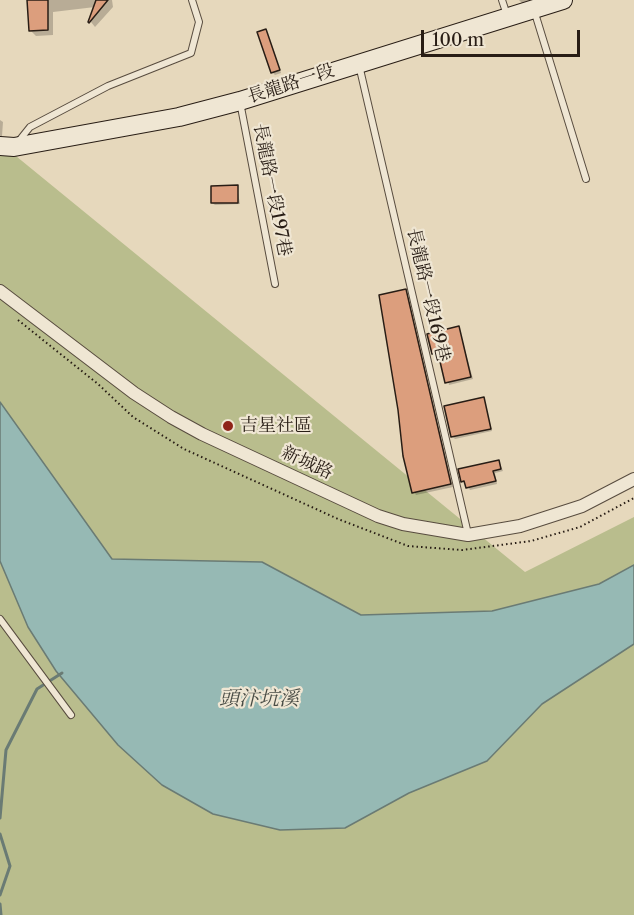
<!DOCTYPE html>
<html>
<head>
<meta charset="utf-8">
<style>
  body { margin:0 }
  #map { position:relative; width:634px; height:915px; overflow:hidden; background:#e6d8bc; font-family:"Libre Caslon Text",serif }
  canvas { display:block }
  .scale { position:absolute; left:421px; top:30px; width:159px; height:27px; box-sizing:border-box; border:3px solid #281d15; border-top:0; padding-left:8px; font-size:18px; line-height:21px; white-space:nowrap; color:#281d15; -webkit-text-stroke:4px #efe6d3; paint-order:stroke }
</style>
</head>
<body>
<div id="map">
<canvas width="634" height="915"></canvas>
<div class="scale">100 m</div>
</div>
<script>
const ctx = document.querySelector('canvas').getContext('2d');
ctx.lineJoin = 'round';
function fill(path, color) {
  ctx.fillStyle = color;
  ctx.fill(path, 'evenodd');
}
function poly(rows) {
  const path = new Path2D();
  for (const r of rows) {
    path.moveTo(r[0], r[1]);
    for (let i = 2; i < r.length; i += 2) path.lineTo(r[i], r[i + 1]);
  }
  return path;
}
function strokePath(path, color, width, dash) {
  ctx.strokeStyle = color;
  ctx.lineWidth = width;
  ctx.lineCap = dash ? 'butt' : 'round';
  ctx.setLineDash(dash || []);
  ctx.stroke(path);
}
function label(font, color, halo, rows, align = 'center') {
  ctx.font = font + ' "Libre Caslon Text","Noto Serif TC",serif';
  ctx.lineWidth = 4.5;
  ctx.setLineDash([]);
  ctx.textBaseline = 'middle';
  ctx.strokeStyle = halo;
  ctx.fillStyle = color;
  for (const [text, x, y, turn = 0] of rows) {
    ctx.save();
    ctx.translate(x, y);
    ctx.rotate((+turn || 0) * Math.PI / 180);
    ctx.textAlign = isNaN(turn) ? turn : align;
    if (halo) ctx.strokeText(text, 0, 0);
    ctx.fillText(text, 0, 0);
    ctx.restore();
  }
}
fill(poly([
  [0,143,525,572,634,517,634,915,0,915]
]), '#b9bd8d');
const water = poly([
  [0,402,112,559,262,562,361,615,492,611,599,584,634,565,634,644,542,704,487,761,409,793,345,828,280,830,213,814,162,785,118,745,56,671,28,627,0,561,0,402]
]);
fill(water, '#96b9b4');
strokePath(water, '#6a7b74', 1.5);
fill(poly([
  [28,0,112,0,113,7,95,27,91,22,95,7,53,12,53,35,36,36,30,30],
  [519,0,533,0,522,3],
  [266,30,281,73,275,75,272,72],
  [0,120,3,122,2,136,0,136],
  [237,187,240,204,215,205,212,203],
  [405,291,453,487,416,495,414,492],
  [459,328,473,379,449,385,440,355,433,354],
  [484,399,492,431,455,439,452,436],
  [499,461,503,471,495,473,497,484,470,490,463,481]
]), '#0003');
strokePath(poly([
  [0,818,6,750,37,689,62,673],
  [0,834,10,866,0,895],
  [0,904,1,915]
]), '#6a7b74', 3);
const building = poly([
  [27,0,48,0,48,30,29,31,27,0],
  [96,0,108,0,89,23,88,22,96,0],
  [266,29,280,70,271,73,257,32,266,29],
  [238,185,238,203,211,203,211,186,238,185],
  [406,289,451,484,412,493,403,456,398,410,379,295,406,289],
  [459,326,471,377,445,383,438,353,432,354,427,334,459,326],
  [484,397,491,429,451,437,444,406,484,397],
  [499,460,501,469,493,471,496,481,466,488,464,481,461,482,458,469,499,460]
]);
fill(building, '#dc9e7d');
strokePath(building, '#281d15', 1.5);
const service = poly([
  [502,0,507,15],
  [534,10,586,179],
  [359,65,468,534],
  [240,102,275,284],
  [18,142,30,127,108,86,191,53,199,22,192,0],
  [0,619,71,715]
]);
const minor = poly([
  [0,291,134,393,171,417,202,434,378,516,403,524,468,535,520,526,582,506,634,479]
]);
const secondary = poly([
  [0,146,14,147,179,117,240,101,563,0]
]);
strokePath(service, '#584c3f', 8);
strokePath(minor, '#584c3f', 14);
strokePath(secondary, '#281d15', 20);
strokePath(poly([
  [18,320,98,384,133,417,184,449,338,519,408,546,462,550,531,541,580,527,634,498]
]), '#281d15', 2, [1.5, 3]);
strokePath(service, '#efe6d3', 6);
strokePath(minor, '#efe6d3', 12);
strokePath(secondary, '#efe6d3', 18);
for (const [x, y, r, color] of [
  [228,426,6,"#8f2418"]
]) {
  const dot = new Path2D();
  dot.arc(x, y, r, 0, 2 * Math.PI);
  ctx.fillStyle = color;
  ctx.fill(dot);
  strokePath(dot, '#efe6d3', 2);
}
label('18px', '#281d15', '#efe6d3', [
  ["長龍路一段",291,84,-18],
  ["長龍路一段197巷",272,190,79],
  ["長龍路一段169巷",428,295,77],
  ["新城路",307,463,25]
]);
label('18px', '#281d15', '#efe6d3', [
  ["吉星社區",240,426]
], 'left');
label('italic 20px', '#494c45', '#efe6d3', [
  ["頭汴坑溪",259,699]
]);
</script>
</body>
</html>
